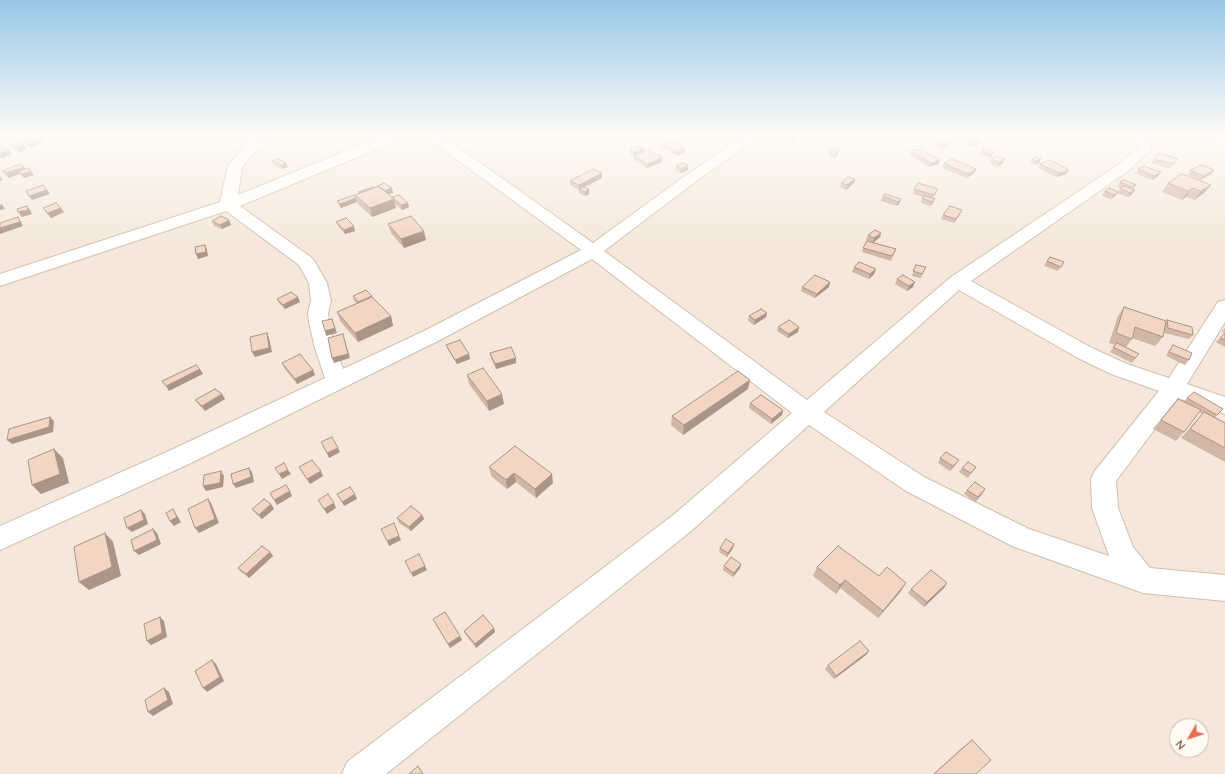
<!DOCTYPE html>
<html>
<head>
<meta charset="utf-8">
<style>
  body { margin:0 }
  #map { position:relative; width:1225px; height:774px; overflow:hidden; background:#fdf6ec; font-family:Quicksand,sans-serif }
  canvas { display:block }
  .north { position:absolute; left:1169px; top:718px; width:40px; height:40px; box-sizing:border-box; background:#fffaf3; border:1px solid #cabbb1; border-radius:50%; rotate:231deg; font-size:11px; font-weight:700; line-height:16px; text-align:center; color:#7a5c4d }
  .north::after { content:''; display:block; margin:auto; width:14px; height:18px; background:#e76f51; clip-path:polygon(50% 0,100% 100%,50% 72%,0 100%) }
</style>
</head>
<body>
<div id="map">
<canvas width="1225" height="774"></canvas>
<div class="north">N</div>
</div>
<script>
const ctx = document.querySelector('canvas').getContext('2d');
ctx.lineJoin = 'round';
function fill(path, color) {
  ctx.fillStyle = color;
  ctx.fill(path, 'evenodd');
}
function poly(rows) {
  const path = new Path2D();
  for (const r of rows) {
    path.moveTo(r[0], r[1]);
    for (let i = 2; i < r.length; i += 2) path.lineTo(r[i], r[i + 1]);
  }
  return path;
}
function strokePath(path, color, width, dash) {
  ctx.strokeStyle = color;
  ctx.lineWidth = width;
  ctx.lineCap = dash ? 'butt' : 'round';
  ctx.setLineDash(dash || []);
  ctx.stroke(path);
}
fill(poly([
  [0,135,1225,135,1225,774,0,774],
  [1177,726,1201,726,1201,750,1177,750]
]), '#f5e8da');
const minor = poly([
  [253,135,268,135,242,167,238,195,385,135,405,135,403,138,240,206,312,258,315,262,327,283,331,301,328,313,329,322,334,345,343,369,424,331,581,250,441,148,422,138,420,135,439,135,451,142,593,243,689,173,745,135,762,135,699,179,604,251,807,400,951,277,1118,165,1138,148,1137,145,1125,135,1142,135,1149,140,1152,149,1128,171,971,281,1092,348,1127,364,1169,378,1218,302,1225,300,1225,322,1187,384,1225,397,1225,414,1178,398,1116,481,1118,508,1133,547,1150,568,1225,575,1225,601,1143,593,1012,546,906,491,809,425,690,532,386,774,342,774,347,762,672,516,792,413,592,259,438,341,189,464,0,550,0,526,171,450,325,378,314,345,309,322,308,313,311,301,309,283,299,265,226,211,0,286,0,274,220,202,228,166,253,135],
  [959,290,1078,358,1111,374,1159,391,1094,472,1091,479,1092,508,1109,556,1029,529,924,477,824,412,959,290]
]);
const secondary = poly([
  [1196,135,1216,135,1225,139,1225,148,1198,138,1196,135]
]);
strokePath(minor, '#d1beb0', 2);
strokePath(secondary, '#d6c0b0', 2);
fill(minor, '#fff');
fill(secondary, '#fff');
fill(poly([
  [797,136,797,141,794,143,788,141,789,137],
  [971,138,979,142,977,147,968,145],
  [23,141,43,142,31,147,26,145],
  [936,142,949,142,947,146,941,149,934,146],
  [662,143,684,153,677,156,662,147],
  [12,145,24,145,27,149,19,152,14,149],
  [644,148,644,152,662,158,662,162,647,168,634,160,634,156,630,154,630,150],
  [981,150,994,152,992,156,989,158,979,154],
  [911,151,938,164,929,167,910,155],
  [829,152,838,154,835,158,828,156],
  [991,159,1005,159,1003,163,997,167,989,163],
  [1032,159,1041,159,1039,164,1035,165,1030,163],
  [1154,159,1175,163,1170,169,1152,163],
  [272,161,288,167,282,169,274,165],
  [944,163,976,169,974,173,967,178,943,168],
  [1040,164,1066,174,1056,177,1038,168],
  [688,165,688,170,681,173,675,170,676,166],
  [26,169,34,175,24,178,20,174,9,178,5,175,2,171],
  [1138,169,1158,176,1152,180,1135,173],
  [1190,170,1214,170,1211,174,1200,180,1188,175],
  [602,173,602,178,584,187,589,194,585,196,579,193,579,190,570,185,570,181],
  [855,179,854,183,846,190,840,187,841,183],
  [1120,182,1136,185,1133,189,1135,190,1132,194,1128,197,1117,193,1115,196,1111,199,1102,196,1105,191,1118,192,1121,188,1117,187],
  [1168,183,1211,185,1204,193,1194,200,1186,197,1182,200,1162,192],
  [377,186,392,188,393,193,388,194,392,198,392,197,408,203,409,207,402,210,394,203,396,208,372,217,358,204,357,202,341,208,339,206,337,201,355,196,358,194,358,192,374,188,377,187],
  [914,189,938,189,936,193,933,198,935,199,933,203,930,206,921,203,922,198,924,197,913,194],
  [883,196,901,199,899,204,897,206,881,201],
  [43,208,64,212,51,218,46,213],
  [960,214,954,223,941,219,943,215],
  [229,220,231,225,222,229,214,226,212,221],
  [336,222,355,231,345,234,338,226],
  [388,224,426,240,404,248,391,233],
  [881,233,880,237,873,243,896,249,891,261,862,252,863,248,871,242,866,240,868,235],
  [1047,261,1064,262,1058,271,1044,266],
  [916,265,926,267,921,278,912,276],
  [854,267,876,269,874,274,869,279,852,272],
  [897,279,913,287,907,291,895,284],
  [830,282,829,287,815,298,801,291,802,287],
  [353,296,391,316,393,326,358,342,340,321,337,312,357,303,354,301],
  [277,299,300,302,285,309,279,303],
  [1124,307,1166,321,1167,320,1193,335,1189,339,1164,333,1164,330,1163,337,1155,346,1132,338,1132,339,1126,347,1139,354,1132,363,1110,352,1115,345,1109,343,1118,316],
  [767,313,766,317,754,325,748,321,749,316],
  [778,327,799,327,798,332,788,338,777,331],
  [1225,328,1225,333,1222,332],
  [1225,334,1225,347,1216,342,1220,338],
  [446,345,469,354,470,359,457,364,448,350],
  [1173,345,1189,360,1185,365,1166,356,1169,350],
  [490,353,516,363,496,369,491,358],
  [282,363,313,370,315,375,297,384,284,368],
  [467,375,504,404,489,411,469,384],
  [748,389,683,435,671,425,672,416],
  [1187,398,1223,409,1215,417,1225,423,1225,462,1181,438,1202,414,1199,412,1184,432,1176,441,1153,429,1170,408,1178,399,1184,402],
  [225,399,205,411,199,405,195,400],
  [750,403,783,410,782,415,771,424,749,408],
  [940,458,956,464,950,471,938,463],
  [299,467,323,476,310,484],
  [489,467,553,483,536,498,516,482,507,489,491,476],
  [976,467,968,478,959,472,962,468],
  [967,490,982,494,975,502,964,494],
  [271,504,274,509,262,519,255,513,252,509],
  [422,515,424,519,411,531,399,523,397,518],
  [720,548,733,548,727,557,719,552],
  [270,552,273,556,249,578,241,572,238,568],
  [724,566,740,568,733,577,723,570],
  [817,567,879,576,901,591,878,618,840,588,836,594,813,576],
  [947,583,944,588,924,607,908,593,911,589],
  [433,619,462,640,450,648,435,623],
  [494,628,495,632,476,648,465,634,464,631],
  [869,651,866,655,834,679,825,669,828,665],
  [972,740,976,774,933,774,964,746]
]), '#d1b7a8');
fill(poly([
  [797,136,797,141,794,143,794,139],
  [40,138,43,142,31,147,28,143],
  [949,142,947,146,941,149,943,145],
  [24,145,27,149,19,152,16,147],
  [644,148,644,153,634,156,634,152],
  [685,149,684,153,677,156,677,152],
  [839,149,838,154,835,158,836,154],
  [9,150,12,154,1,159,0,157,0,154],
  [994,152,992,156,989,158,990,154],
  [662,158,662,162,647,168,647,164],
  [1005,159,1003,163,997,167,999,162],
  [1041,159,1039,164,1035,165,1037,161],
  [940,160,938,164,929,167,931,163],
  [286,163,288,167,282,169,281,165],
  [688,165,688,170,681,173,682,169],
  [24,167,27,171,9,178,6,173],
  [976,169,974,173,967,178,968,174],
  [1069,170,1066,174,1056,177,1059,173],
  [1214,170,1211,174,1200,180,1203,176],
  [31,171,34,175,24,178,21,174],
  [1161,172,1158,176,1152,180,1154,176],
  [602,173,602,178,579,190,579,185],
  [0,176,3,180,0,181],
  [855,179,854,183,846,190,847,185],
  [1211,185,1204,193,1194,200,1201,191],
  [392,188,393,193,386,195,385,191],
  [1192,188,1186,197,1182,200,1188,191],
  [589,189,589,194,585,196,585,192],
  [47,190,50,194,32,200,29,196],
  [1135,190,1132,194,1128,197,1130,193],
  [1118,192,1115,196,1111,199,1114,195],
  [356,198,357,202,341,208,340,204],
  [394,199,396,208,372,217,370,208],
  [901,199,899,204,897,206,898,202],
  [935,199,933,203,930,206,932,202],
  [408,203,409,207,402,210,401,205],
  [2,204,5,209,0,210,0,205],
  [27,206,30,210,32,214,22,217,18,212],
  [61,208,64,212,51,218,48,213],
  [962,210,960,214,954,223,956,219],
  [18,217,21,222,23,226,0,234,0,228],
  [229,220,231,225,222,229,220,225],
  [354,226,355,231,345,234,344,230],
  [424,231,426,240,404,248,401,239],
  [881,233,880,237,873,243,874,238],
  [205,245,207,250,208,256,198,259,196,254],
  [876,269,874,274,869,279,870,274],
  [830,282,829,287,815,298,817,294],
  [915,282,913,287,907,291,909,286],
  [298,297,300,302,285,309,283,305],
  [767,313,766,317,754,325,755,320],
  [391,316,393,326,358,342,355,333],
  [332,319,337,333,326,336,325,331],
  [799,327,798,332,788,338,789,334],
  [267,333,269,338,272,352,255,357,252,352],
  [343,334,350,358,334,363,332,358],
  [469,354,470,359,457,364,455,360],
  [516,358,516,363,496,369,495,364],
  [200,369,203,374,169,391,166,386],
  [313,370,315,375,297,384,295,379],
  [750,380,748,389,683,435,684,425],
  [222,394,225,399,205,411,202,406],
  [502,394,504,404,489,411,487,401],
  [783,410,782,415,771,424,772,419],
  [50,417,54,421,53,432,12,444,7,440],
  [338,448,340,452,329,458,327,453],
  [54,449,63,458,69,483,41,494,32,485],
  [959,460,956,464,950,471,953,466],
  [249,468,252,472,254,482,236,488,233,484],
  [288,470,291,474,282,479,279,474],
  [221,471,224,476,223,487,206,491,203,486],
  [321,471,323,476,310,484,307,479],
  [514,473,516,482,507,489,506,480],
  [552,474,553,483,536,498,535,489],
  [985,489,982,494,975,502,978,497],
  [290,491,292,496,277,505,274,500],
  [355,494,357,499,344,506,342,502],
  [208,499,211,503,219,523,199,533,195,528],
  [334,503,336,508,327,514,324,509],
  [271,504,274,509,262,519,259,515],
  [173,509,176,514,181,522,174,526,170,521],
  [141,510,145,514,148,524,132,532,127,528],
  [422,515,424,519,411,531,409,527],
  [153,529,157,533,161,544,139,555,134,551],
  [105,533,113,542,121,576,89,590,79,582],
  [399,536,401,540,389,546,387,541],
  [734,544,733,548,727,557,728,553],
  [270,552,273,556,249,578,246,574],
  [741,564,740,568,733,577,734,573],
  [425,566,427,570,413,577,411,573],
  [845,580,840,588,836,594,840,585],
  [906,583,901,591,878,618,883,611],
  [947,583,944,588,924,607,927,602],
  [160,617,164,621,167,637,151,645,147,641],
  [494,628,495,632,476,648,475,644],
  [460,636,462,640,450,648,448,644],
  [869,651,866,655,834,679,836,676],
  [212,660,216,664,224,681,207,692,203,688],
  [164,688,169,692,173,704,153,716,148,712]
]), '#aa9588');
const building = poly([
  [790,135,794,135,797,136,794,139,789,137,790,135],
  [36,136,40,138,28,143,23,141,36,136],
  [971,138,979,140,979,142,970,141,971,138],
  [942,139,949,142,943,145,936,142,942,139],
  [670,140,685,149,677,152,662,143,670,140],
  [20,142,24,145,16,147,12,145,20,142],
  [640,146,644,148,634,152,630,150,640,146],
  [833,148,839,149,836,154,829,152,833,148],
  [985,148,994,152,990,154,981,150,985,148],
  [3,149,9,150,0,154,0,150,3,149],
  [921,149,940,160,931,163,911,151,921,149],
  [649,150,662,158,647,164,634,156,649,150],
  [1159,153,1178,159,1173,164,1154,159,1159,153],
  [996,156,1005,159,999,162,991,159,996,156],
  [1036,157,1041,159,1037,161,1032,159,1036,157],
  [278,159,286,163,281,165,272,161,278,159],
  [952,159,976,169,968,174,944,163,952,159],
  [1050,160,1069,170,1059,173,1040,164,1050,160],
  [682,163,688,165,682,169,676,166,682,163],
  [20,164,24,167,6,173,2,171,20,164],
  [1202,165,1214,170,1203,176,1190,170,1202,165],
  [1144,166,1161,172,1154,176,1138,169,1144,166],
  [29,168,31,171,21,174,19,171,29,168],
  [593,169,602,173,579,185,570,181,593,169],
  [1182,174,1211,185,1201,191,1192,188,1188,191,1168,183,1182,174],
  [848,177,855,179,847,185,841,183,848,177],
  [1124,180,1136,185,1132,187,1120,182,1124,180],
  [384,183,392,188,385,191,377,186,384,183],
  [918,183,938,189,934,195,914,189,918,183],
  [43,185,47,190,29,196,26,191,43,185],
  [379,186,394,199,370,208,355,195,379,186],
  [1124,186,1135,190,1130,193,1120,188,1124,186],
  [373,187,374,188,359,193,358,192,373,187],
  [583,187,589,189,585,192,579,189,583,187],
  [1109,188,1118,192,1114,195,1105,191,1109,188],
  [885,194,901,199,898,202,883,196,885,194],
  [354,195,356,198,340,204,337,201,354,195],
  [399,195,408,203,401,205,392,197,399,195],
  [925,196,935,199,932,202,922,198,925,196],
  [56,203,61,208,48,213,43,208,56,203],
  [27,206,28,210,18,212,17,209,27,206],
  [950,206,962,210,956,219,943,215,950,206],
  [221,216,229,220,220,225,212,221,221,216],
  [411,216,424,231,401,239,388,224,411,216],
  [18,217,20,222,0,228,0,223,18,217],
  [346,218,354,226,344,230,336,222,346,218],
  [875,230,881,233,874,238,868,235,875,230],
  [867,241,896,249,892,256,863,248,867,241],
  [205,245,206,252,196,254,195,247,205,245],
  [1050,257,1064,262,1061,267,1047,261,1050,257],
  [859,262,876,269,870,274,854,267,859,262],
  [916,265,926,267,922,274,913,271,916,265],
  [815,275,830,282,817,294,802,287,815,275],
  [903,275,915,282,909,286,897,279,903,275],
  [366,290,372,296,358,302,353,296,366,290],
  [291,292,298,297,283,305,277,299,291,292],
  [372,297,391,316,355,333,337,312,372,297],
  [1124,307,1166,321,1163,337,1135,327,1132,339,1116,333,1124,307],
  [761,309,767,313,755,320,749,316,761,309],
  [332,319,335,328,325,331,322,321,332,319],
  [789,320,799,327,789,334,778,327,789,320],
  [1167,320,1192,327,1193,335,1168,328,1167,320],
  [267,333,269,348,252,352,250,337,267,333],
  [343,334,348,354,332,358,328,338,343,334],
  [1224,334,1225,334,1225,340,1220,338,1224,334],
  [460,340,469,354,455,360,446,345,460,340],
  [1117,343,1139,354,1135,358,1113,347,1117,343],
  [1173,345,1192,353,1189,360,1169,352,1173,345],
  [511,347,516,358,495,364,490,353,511,347],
  [300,354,313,370,295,379,282,363,300,354],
  [196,365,200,369,166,386,162,381,196,365],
  [483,368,502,394,487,401,467,375,483,368],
  [738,371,750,380,684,425,672,416,738,371],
  [215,389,222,394,202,406,195,400,215,389],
  [1194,392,1223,409,1217,415,1187,398,1194,392],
  [761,395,783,410,772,419,750,403,761,395],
  [1178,399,1201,410,1184,432,1161,420,1178,399],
  [1204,412,1225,423,1225,448,1190,429,1204,412],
  [50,417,49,427,7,440,9,429,50,417],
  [332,437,338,448,327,453,321,442,332,437],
  [515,446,552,474,535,489,514,473,506,480,489,467,515,446],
  [54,449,60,474,32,485,28,460,54,449],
  [946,452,959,460,953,466,940,458,946,452],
  [312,460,321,471,307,479,299,467,312,460],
  [968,462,976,467,971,473,962,468,968,462],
  [284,463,288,470,279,474,275,468,284,463],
  [249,468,251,477,233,484,231,474,249,468],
  [221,471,220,483,203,486,204,475,221,471],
  [975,482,985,489,978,497,967,490,975,482],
  [286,485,290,491,274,500,270,493,286,485],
  [350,487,355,494,342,502,337,494,350,487],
  [328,494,334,503,324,509,318,500,328,494],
  [208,499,215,519,195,528,188,509,208,499],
  [264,499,271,504,259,515,252,509,264,499],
  [411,506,422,515,409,527,397,518,411,506],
  [173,509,177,517,170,521,166,513,173,509],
  [141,510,144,520,127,528,124,518,141,510],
  [394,523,399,536,387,541,381,529,394,523],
  [153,529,157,540,134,551,131,540,153,529],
  [105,533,112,567,79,582,74,547,105,533],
  [726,539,734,544,728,553,720,548,726,539],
  [262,546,270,552,246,574,238,568,262,546],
  [838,546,879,576,887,567,906,583,883,611,845,580,840,585,817,567,838,546],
  [419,554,425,566,411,573,405,561,419,554],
  [731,557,741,564,734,573,724,566,731,557],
  [931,570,947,583,927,602,911,589,931,570],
  [445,612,460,636,448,644,433,619,445,612],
  [483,615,494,628,475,644,464,631,483,615],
  [160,617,162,633,147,641,144,624,160,617],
  [860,641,869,651,836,676,828,665,860,641],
  [212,660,220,677,203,688,195,671,212,660],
  [164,688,168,700,148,712,145,700,164,688],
  [972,740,991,760,976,774,934,774,972,740],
  [418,766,423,774,409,774,418,766]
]);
fill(building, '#f3d5c3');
strokePath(building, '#aa9588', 1);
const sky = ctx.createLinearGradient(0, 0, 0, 244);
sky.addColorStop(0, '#97c7e8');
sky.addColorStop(0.55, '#fefbf6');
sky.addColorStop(1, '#fefbf600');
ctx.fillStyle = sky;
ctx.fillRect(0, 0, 1225, 244);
</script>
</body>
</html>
